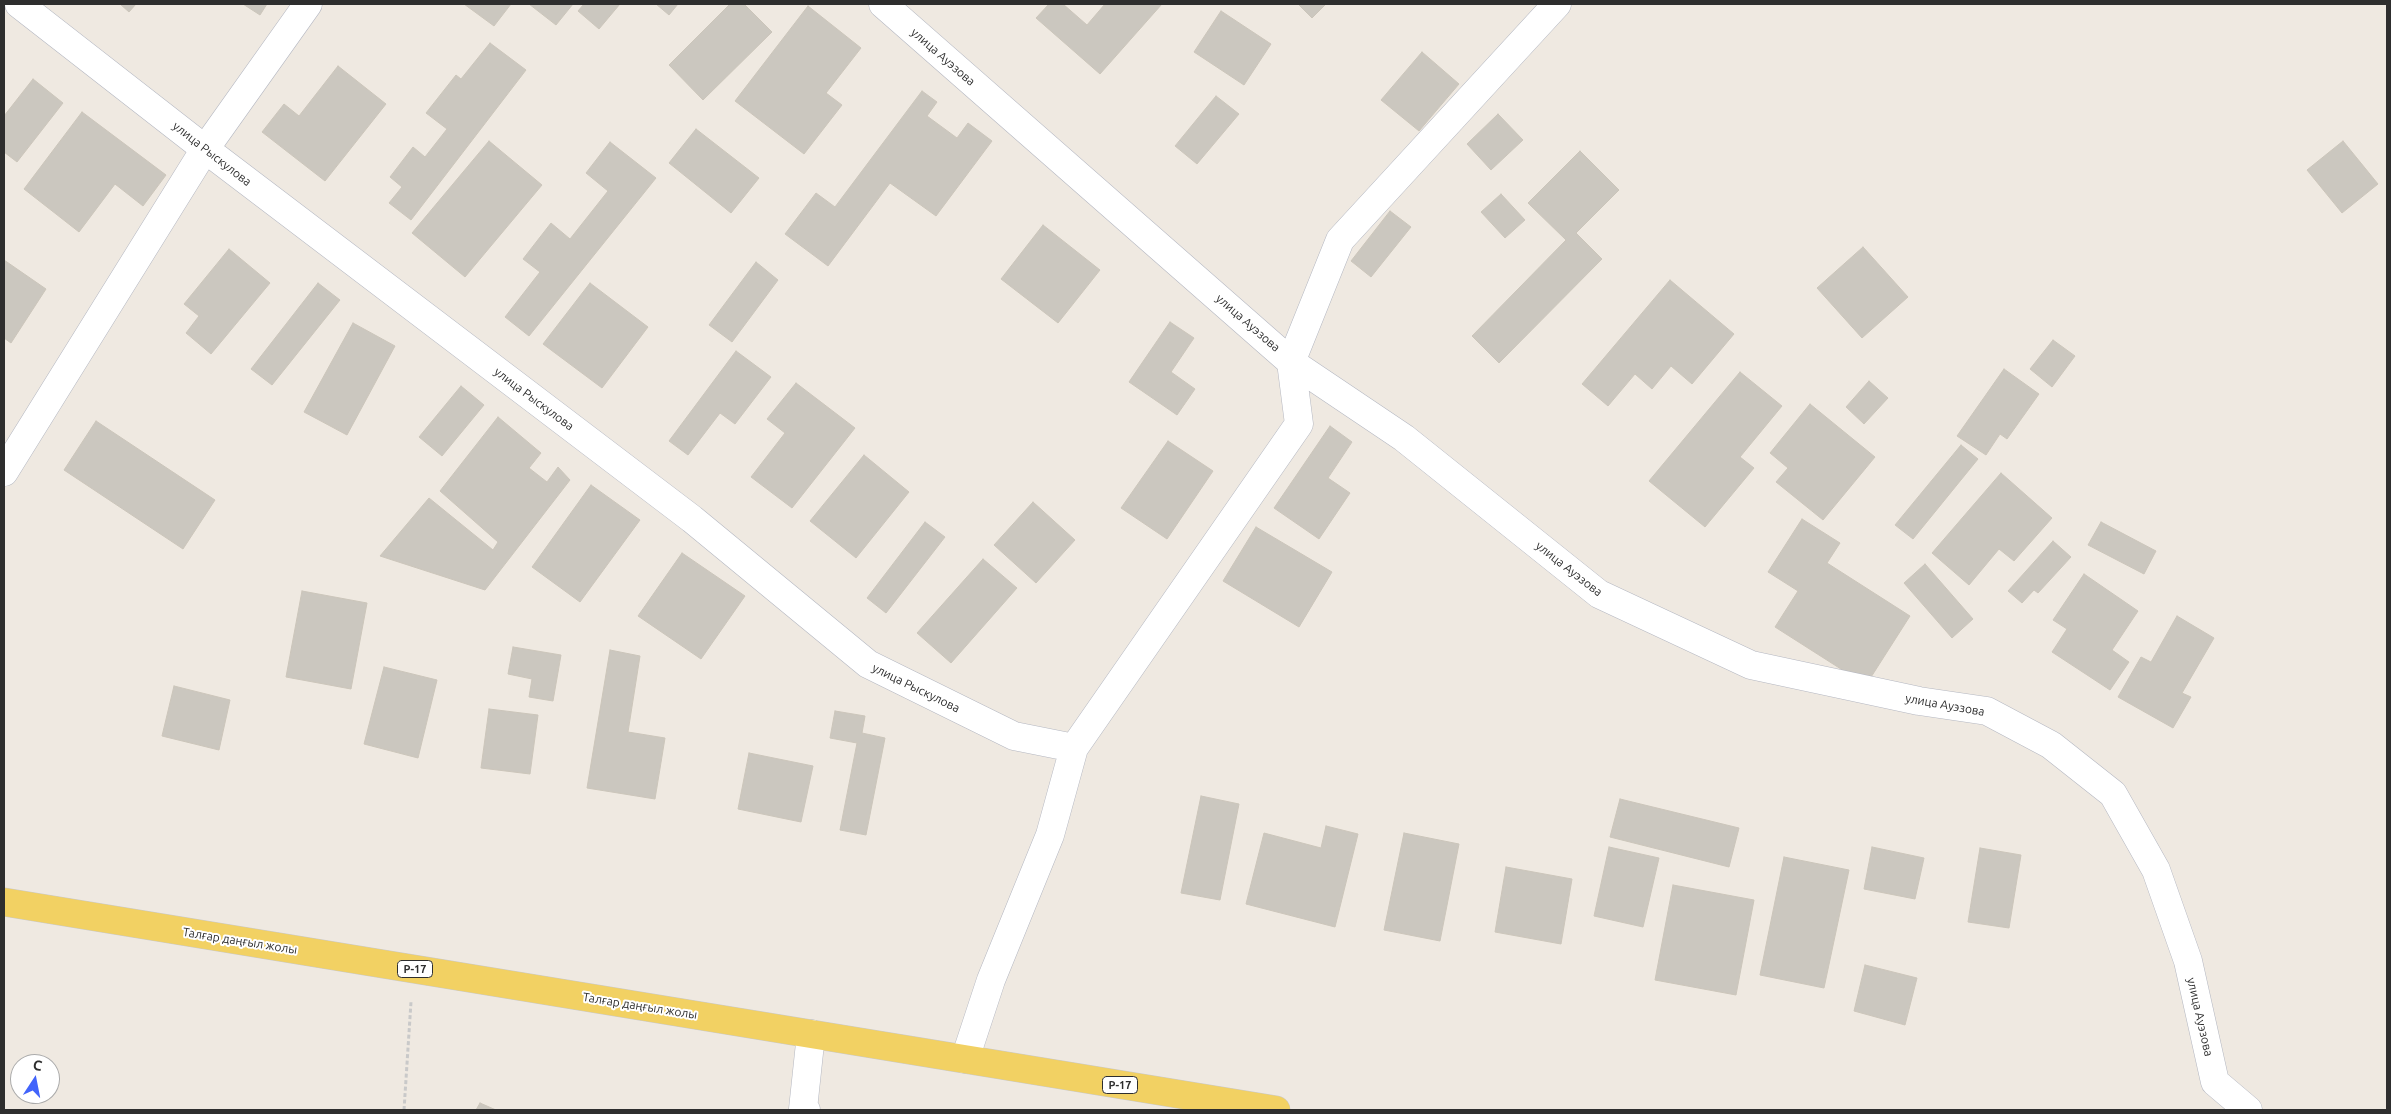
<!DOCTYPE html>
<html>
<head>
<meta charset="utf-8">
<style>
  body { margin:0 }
  #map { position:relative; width:2391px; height:1114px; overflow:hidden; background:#efe9e1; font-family:Ubuntu,sans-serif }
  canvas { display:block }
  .frame { position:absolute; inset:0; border:5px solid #2e2e2e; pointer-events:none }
  .north { position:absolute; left:10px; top:1054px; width:50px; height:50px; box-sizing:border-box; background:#fff; border:1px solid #ababab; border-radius:50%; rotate:11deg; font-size:14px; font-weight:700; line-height:20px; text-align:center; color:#2e2e2e }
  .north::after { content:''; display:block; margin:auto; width:18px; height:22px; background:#4264fb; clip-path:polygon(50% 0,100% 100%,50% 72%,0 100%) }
</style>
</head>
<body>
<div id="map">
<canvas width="2391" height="1114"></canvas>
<div class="frame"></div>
<div class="north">С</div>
</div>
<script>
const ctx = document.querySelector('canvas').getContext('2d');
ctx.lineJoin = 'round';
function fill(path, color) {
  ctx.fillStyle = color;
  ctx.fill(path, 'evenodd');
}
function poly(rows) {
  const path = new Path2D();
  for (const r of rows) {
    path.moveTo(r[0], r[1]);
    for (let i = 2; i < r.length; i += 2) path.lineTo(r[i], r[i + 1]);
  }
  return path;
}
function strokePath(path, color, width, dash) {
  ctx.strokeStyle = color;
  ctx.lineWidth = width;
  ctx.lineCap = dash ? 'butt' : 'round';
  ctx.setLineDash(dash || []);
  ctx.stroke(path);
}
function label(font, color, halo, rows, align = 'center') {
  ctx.font = font + ' Ubuntu,sans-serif';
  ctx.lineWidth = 4;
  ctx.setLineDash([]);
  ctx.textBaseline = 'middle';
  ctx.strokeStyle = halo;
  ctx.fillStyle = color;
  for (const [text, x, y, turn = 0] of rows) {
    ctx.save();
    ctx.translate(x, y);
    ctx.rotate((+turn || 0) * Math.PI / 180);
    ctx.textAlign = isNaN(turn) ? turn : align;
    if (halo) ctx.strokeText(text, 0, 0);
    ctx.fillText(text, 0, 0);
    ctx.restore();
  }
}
const building = poly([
  [120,4,136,4,129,12,120,4],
  [243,4,267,4,260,15,243,4],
  [464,4,511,4,494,26,464,4],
  [529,4,573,4,556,25,529,4],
  [584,4,620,4,599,29,578,11,584,4],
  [656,4,678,4,669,15,656,4],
  [730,4,744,4,772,32,703,100,669,65,730,4],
  [1049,4,1063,4,1087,25,1105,4,1162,4,1100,74,1036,18,1049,4],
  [1298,4,1326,4,1312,18,1298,4],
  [808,6,861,48,826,93,842,105,804,154,735,101,808,6],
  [1221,11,1271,44,1244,85,1194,52,1221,11],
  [490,43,526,70,411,220,389,203,402,187,390,177,413,147,425,157,447,129,426,113,456,75,461,79,490,43],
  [1422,52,1459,84,1419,131,1381,100,1422,52],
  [338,66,386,104,325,181,262,132,284,104,299,116,338,66],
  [33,79,63,103,17,162,4,152,4,116,33,79],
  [922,91,937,102,927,116,957,138,968,123,992,141,936,216,890,183,828,266,785,234,816,193,835,207,922,91],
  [1216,96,1239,114,1197,164,1175,146,1216,96],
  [82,112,166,175,143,206,115,184,79,232,24,189,82,112],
  [1498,114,1523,140,1491,170,1467,144,1498,114],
  [696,129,759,178,731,213,669,163,696,129],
  [489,141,542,185,465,277,412,233,489,141],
  [2343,141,2378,184,2342,213,2307,170,2343,141],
  [610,142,656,178,529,336,505,317,540,272,523,259,551,223,570,239,608,191,586,173,610,142],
  [1580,151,1619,190,1576,233,1602,259,1499,363,1472,336,1566,240,1528,203,1580,151],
  [1501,194,1525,220,1505,238,1481,212,1501,194],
  [1390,211,1411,227,1371,277,1351,261,1390,211],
  [1043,225,1100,270,1058,323,1001,279,1043,225],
  [1863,247,1908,297,1862,338,1817,288,1863,247],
  [229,249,270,283,211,354,186,333,199,316,184,304,229,249],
  [4,260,46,289,11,343,4,338,4,260],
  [756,262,778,280,732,342,709,325,756,262],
  [1670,280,1734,334,1692,384,1671,366,1652,389,1635,374,1608,406,1582,384,1670,280],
  [318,283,340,300,272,385,251,369,318,283],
  [590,283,648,327,602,388,543,344,590,283],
  [1170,322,1194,338,1171,372,1195,389,1177,415,1129,382,1170,322],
  [353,323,395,346,347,435,304,412,353,323],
  [2053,340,2075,356,2052,387,2030,369,2053,340],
  [736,351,771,377,735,424,720,413,688,455,669,441,736,351],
  [2004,369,2039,394,2007,439,2000,434,1986,455,1957,436,2004,369],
  [1740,372,1782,406,1740,457,1754,468,1705,527,1649,481,1740,372],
  [1869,381,1888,398,1864,424,1846,407,1869,381],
  [796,383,855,428,792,508,751,477,785,433,767,419,796,383],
  [461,386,484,405,442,456,419,437,461,386],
  [1810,404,1875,457,1823,520,1776,482,1788,468,1770,453,1810,404],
  [498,417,541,453,529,468,547,482,558,467,570,480,485,590,380,556,429,498,493,550,498,542,440,491,498,417],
  [96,421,215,500,183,549,64,470,96,421],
  [1330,426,1352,442,1328,478,1350,493,1319,539,1274,508,1330,426],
  [1168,441,1213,471,1167,539,1121,508,1168,441],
  [1961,445,1978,459,1913,539,1895,525,1961,445],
  [864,455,909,492,856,558,810,521,864,455],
  [2001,473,2052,518,2014,561,1999,549,1969,585,1932,553,2001,473],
  [591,485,640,520,580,602,532,567,591,485],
  [1033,502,1075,540,1036,583,994,545,1033,502],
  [1802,519,1840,543,1827,563,1910,616,1866,685,1775,627,1798,591,1768,572,1802,519],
  [925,522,945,537,886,613,867,598,925,522],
  [2101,522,2156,551,2144,574,2088,545,2101,522],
  [1256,527,1332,572,1299,627,1223,581,1256,527],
  [2053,541,2071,557,2038,593,2034,590,2022,603,2008,591,2053,541],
  [682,553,745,596,701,659,638,616,682,553],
  [983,559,1017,588,951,663,917,633,983,559],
  [1925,564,1973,619,1952,638,1904,583,1925,564],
  [2084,574,2138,611,2112,650,2129,662,2110,690,2052,652,2067,629,2053,620,2084,574],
  [302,591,367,603,351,689,286,677,302,591],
  [2177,616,2214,638,2182,693,2191,697,2173,728,2118,697,2141,657,2151,662,2177,616],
  [513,647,561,655,553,701,529,697,532,679,508,674,513,647],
  [610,650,640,656,628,732,665,738,655,799,587,788,610,650],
  [384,667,437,680,418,758,364,744,384,667],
  [174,686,230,700,219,750,162,736,174,686],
  [489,709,538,715,530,774,481,768,489,709],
  [835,711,865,716,862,733,885,738,866,835,840,830,857,743,830,738,835,711],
  [749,753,813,766,801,822,738,809,749,753],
  [1201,796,1239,804,1220,900,1181,893,1201,796],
  [1620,799,1739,828,1729,867,1610,837,1620,799],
  [1326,826,1358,834,1335,927,1246,904,1264,833,1321,848,1326,826],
  [1404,833,1459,844,1440,941,1384,930,1404,833],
  [1609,847,1659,858,1643,927,1594,916,1609,847],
  [1872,847,1924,858,1915,899,1864,889,1872,847],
  [1980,848,2021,855,2009,928,1968,922,1980,848],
  [1784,857,1849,870,1824,988,1760,975,1784,857],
  [1506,867,1572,879,1561,944,1495,932,1506,867],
  [1673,885,1754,900,1736,995,1655,980,1673,885],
  [1865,965,1917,978,1905,1025,1854,1011,1865,965],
  [480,1103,496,1110,476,1110,480,1103]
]);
fill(building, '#cbc7bf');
strokePath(building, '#cbc5ba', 1);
const street = poly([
  [19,4,205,149,692,519,868,664,1014,736,1074,748],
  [883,4,1291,362,1404,438,1599,594,1751,665,1919,701,1987,711,2051,745,2113,794,2156,870,2188,961,2215,1082,2248,1110],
  [4,472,205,149,308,4],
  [965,1059,991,980,1050,835,1074,748,1299,424,1291,362,1340,240,1557,4],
  [806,1110,803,1109,811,1034]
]);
const primary = poly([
  [4,902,1276,1110]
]);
strokePath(street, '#b4b7c1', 29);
strokePath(primary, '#c9c9c9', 29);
strokePath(poly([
  [404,1110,411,1002]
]), '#c9c9c9', 3, [4, 2.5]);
strokePath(street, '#fff', 28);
strokePath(primary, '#f2d163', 28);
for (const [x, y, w] of [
  [415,969,35],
  [1120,1085,35]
]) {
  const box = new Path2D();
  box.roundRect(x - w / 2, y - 8.5, w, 17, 4);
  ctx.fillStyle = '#fff';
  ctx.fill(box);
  strokePath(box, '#2e2e2e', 1);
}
label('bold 11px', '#2e2e2e', null, [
  ["P-17",415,969],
  ["P-17",1120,1085]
]);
label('12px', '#2e2e2e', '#fff', [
  ["улица Ауэзова",943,57,41],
  ["улица Рыскулова",212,154,38],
  ["улица Ауэзова",1248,323,41],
  ["улица Рыскулова",534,399,37],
  ["улица Ауэзова",1569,569,38],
  ["улица Рыскулова",916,688,26],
  ["улица Ауэзова",1945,705,10],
  ["Талғар даңғыл жолы",240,941,9],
  ["Талғар даңғыл жолы",640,1006,9],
  ["улица Ауэзова",2200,1017,77]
]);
</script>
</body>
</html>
